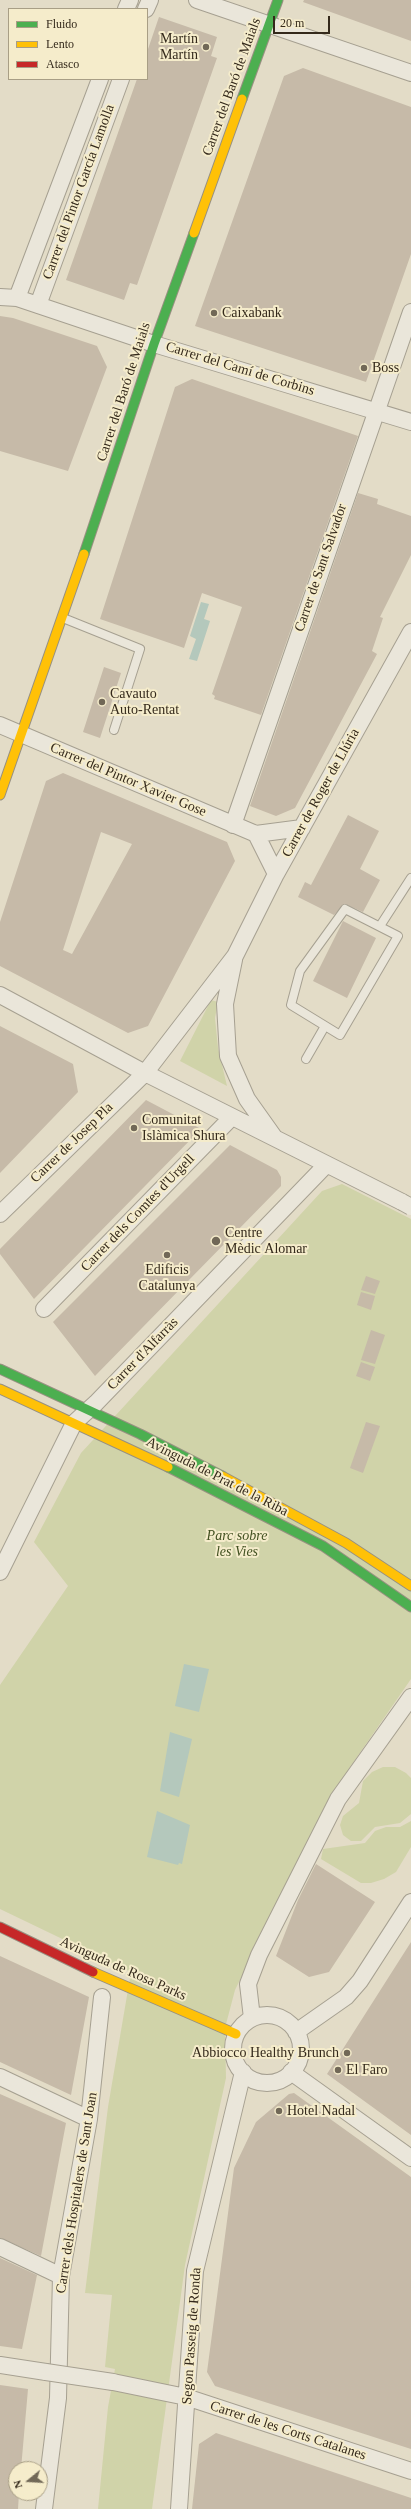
<!DOCTYPE html>
<html>
<head>
<meta charset="utf-8">
<style>
  body { margin:0 }
  #map { position:relative; width:411px; height:2509px; overflow:hidden; background:#e3dcc7; font-family:"Times New Roman",serif }
  canvas { display:block }
  .legend { position:absolute; left:8px; top:8px; width:140px; height:72px; box-sizing:border-box; background:#f5eccb; border:1px solid #a89e85; margin:0; padding:5px 7px; list-style:none; font-size:12px; color:#34291b }
  .legend li { display:flex; align-items:center; gap:8px; height:20px }
  .legend b { width:20px; border:1px solid #a89e85 }
  .north { position:absolute; left:8px; top:2461px; width:40px; height:40px; box-sizing:border-box; background:#f5eccb; border:1px solid #a89e85; border-radius:50%; rotate:252deg; font-size:11px; font-weight:700; line-height:16px; text-align:center; color:#34291b }
  .north::after { content:''; display:block; margin:auto; width:14px; height:18px; background:#716857; clip-path:polygon(50% 0,100% 100%,50% 72%,0 100%) }
  .scale { position:absolute; left:273px; top:16px; width:57px; height:18px; box-sizing:border-box; border:2px solid #34291b; border-top:0; padding-left:5px; font-size:12px; line-height:14px; white-space:nowrap; color:#34291b; -webkit-text-stroke:3px #f5eccb; paint-order:stroke }
</style>
</head>
<body>
<div id="map">
<canvas width="411" height="2509"></canvas>
<ul class="legend">
<li><b style="height:5px;background:#4caf50"></b>Fluido</li>
<li><b style="height:5px;background:#ffc107"></b>Lento</li>
<li><b style="height:5px;background:#c62828"></b>Atasco</li>
</ul>
<div class="north">N</div>
<div class="scale">20 m</div>
</div>
<script>
const ctx = document.querySelector('canvas').getContext('2d');
ctx.lineJoin = 'round';
function fill(path, color) {
  ctx.fillStyle = color;
  ctx.fill(path, 'evenodd');
}
function poly(rows) {
  const path = new Path2D();
  for (const r of rows) {
    if (r.length === 3) {
      path.moveTo(r[0] + r[2], r[1]);
      path.arc(r[0], r[1], r[2], 0, 2 * Math.PI);
      continue;
    }
    path.moveTo(r[0], r[1]);
    for (let i = 2; i < r.length; i += 2) path.lineTo(r[i], r[i + 1]);
  }
  return path;
}
function strokePath(path, color, width, dash) {
  ctx.strokeStyle = color;
  ctx.lineWidth = width;
  ctx.lineCap = dash ? 'butt' : 'round';
  ctx.setLineDash(dash || []);
  ctx.stroke(path);
}
function label(font, color, halo, rows, align = 'center') {
  ctx.font = font + ' "Times New Roman",serif';
  ctx.lineWidth = 4;
  ctx.setLineDash([]);
  ctx.textBaseline = 'middle';
  ctx.strokeStyle = halo;
  ctx.fillStyle = color;
  for (const [text, x, y, turn = 0] of rows) {
    ctx.save();
    ctx.translate(x, y);
    ctx.rotate((+turn || 0) * Math.PI / 180);
    ctx.textAlign = isNaN(turn) ? turn : align;
    if (halo) ctx.strokeText(text, 0, 0);
    ctx.fillText(text, 0, 0);
    ctx.restore();
  }
}
fill(poly([
  [211,1000,218,1002,215,1018,218,1048,227,1086,180,1061],
  [342,1184,411,1219,411,1679,348,1770,301,1856,235,1990,225,2028,226,2078,185,2265,152,2509,98,2509,108,2407,115,2369,105,2367,112,2295,85,2293,108,2107,131,1972,0,1909,0,1685,68,1586,34,1542,81,1453,322,1191],
  [383,1767,395,1767,406,1773,411,1778,411,1814,400,1823,375,1827,361,1841,351,1841,343,1835,340,1825,343,1816,359,1803,363,1781,372,1772],
  [411,1821,411,1847,396,1872,384,1879,371,1883,361,1883,321,1859,323,1849,365,1843,375,1831,386,1827,400,1827]
]), '#d0d3a9');
fill(poly([
  [201,602,209,604,204,619,210,621,197,661,189,659,196,639,190,636],
  [184,1664,209,1669,199,1712,175,1706],
  [170,1732,192,1739,179,1797,160,1791],
  [157,1811,190,1825,182,1864,179,1863,178,1865,147,1857]
]), '#b4c8bc');
fill(poly([
  [304,0,411,0,411,41,303,2],
  [159,17,217,37,211,56,217,58,137,285,130,283,124,300,66,280,137,79,147,79,147,52],
  [303,68,411,107,411,254,366,382,195,326,284,76],
  [0,316,13,318,97,346,107,367,68,471,0,451],
  [192,379,358,436,261,715,214,699,215,696,212,694,242,607,202,593,184,648,100,619,175,387],
  [358,493,378,499,377,504,411,516,411,555,380,617,383,618,372,651,377,654,295,808,276,816,250,806],
  [104,667,121,673,100,738,83,732],
  [63,773,227,842,235,861,148,1026,128,1033,0,966,0,922,46,781],
  [101,832,132,844,72,954,63,950],
  [348,815,379,831,360,869,380,880,363,912,345,904,334,915,298,897,305,882,311,885],
  [343,921,376,938,347,998,313,981],
  [0,1026,73,1064,78,1092,0,1173],
  [146,1100,201,1129,34,1299,0,1254,0,1249],
  [230,1145,277,1170,281,1177,281,1186,95,1376,53,1322],
  [366,1276,380,1281,375,1294,361,1290],
  [361,1292,375,1296,371,1310,357,1305],
  [371,1330,385,1335,375,1364,361,1360],
  [361,1362,375,1367,370,1381,356,1376],
  [366,1422,380,1426,363,1473,350,1468],
  [316,1864,375,1902,329,1972,309,1977,276,1956,298,1900],
  [411,1942,411,2135,327,2074],
  [0,1956,89,1997,71,2095,0,2062],
  [294,2093,411,2177,411,2449,215,2386,207,2372,234,2168,256,2122,289,2094],
  [0,2094,66,2123,41,2256,0,2238],
  [0,2258,37,2275,22,2349,0,2346],
  [0,2385,28,2389,21,2469,16,2469,16,2493,19,2493,18,2509,0,2509],
  [216,2433,411,2498,411,2509,192,2509,199,2444]
]), '#c6baa8');
const lane = poly([
  [63,618,140,649,114,730],
  [345,909,398,936,340,1035,291,1005,300,971,345,909],
  [380,926,411,878],
  [306,1059,325,1026]
]);
const street = poly([
  [197,0,411,73],
  [126,9,130,0],
  [146,9,150,0],
  [0,297,17,298,154,344,411,422],
  [17,298,100,79],
  [38,305,121,79],
  [0,725,256,834,302,828],
  [233,825,411,312],
  [256,834,276,874],
  [234,960,225,1004,228,1056,247,1099,274,1137],
  [0,995,145,1073,402,1202],
  [0,1214,145,1073,235,956,276,874,411,632],
  [44,1309,232,1117],
  [0,1572,74,1423,96,1403,326,1165],
  [267,2049,34],
  [252,2018,248,1984,259,1955,338,1799,411,1697],
  [296,2032,346,1997,360,1981,411,1902],
  [291,2072,411,2158],
  [0,2077,89,2119],
  [0,2247,61,2276],
  [0,2365,46,2372],
  [113,2382,186,2397,411,2471],
  [44,2509,58,2398,61,2276,89,2119,102,1997],
  [179,2509,195,2271,243,2072]
]);
const fast = poly([
  [242,99,278,0],
  [84,554,154,344,194,233],
  [0,1369,140,1434,222,1476],
  [168,1467,323,1546,411,1607]
]);
const slow = poly([
  [194,233,242,99],
  [0,795,84,554],
  [0,1389,168,1467],
  [222,1476,346,1543,411,1586],
  [93,1972,236,2034]
]);
const jam = poly([
  [0,1927,93,1972]
]);
strokePath(lane, '#a6a091', 10);
strokePath(street, '#a6a091', 18);
strokePath(fast, '#979081', 11);
strokePath(slow, '#979081', 11);
strokePath(jam, '#979081', 11);
strokePath(lane, '#eae6da', 8);
strokePath(street, '#eae6da', 16);
strokePath(fast, '#4caf50', 9);
strokePath(slow, '#ffc107', 9);
strokePath(jam, '#c62828', 9);
const streetBridge = poly([
  [402,1202,411,1207],
  [46,2372,113,2382]
]);
strokePath(streetBridge, '#a6a091', 18, []);
strokePath(streetBridge, '#eae6da', 16);
for (const [x, y, r, color] of [
  [206,47,4,"#716857"],
  [214,313,4,"#716857"],
  [364,368,4,"#716857"],
  [102,702,4,"#716857"],
  [134,1128,4,"#716857"],
  [216,1241,5,"#716857"],
  [167,1255,4,"#716857"],
  [347,2053,4,"#716857"],
  [338,2070,4,"#716857"],
  [279,2111,4,"#716857"]
]) {
  const dot = new Path2D();
  dot.arc(x, y, r, 0, 2 * Math.PI);
  ctx.fillStyle = color;
  ctx.fill(dot);
  strokePath(dot, '#f5eccb', 1.5);
}
label('14px', '#34291b', '#f5eccb', [
  ["Martín",198,39,"right"],
  ["Martín",198,55,"right"],
  ["Caixabank",222,313],
  ["Boss",372,368],
  ["Cavauto",110,694],
  ["Auto-Rentat",110,710],
  ["Comunitat",142,1120],
  ["Islàmica Shura",142,1136],
  ["Centre",225,1233],
  ["Mèdic Alomar",225,1249],
  ["Edificis",167,1270,"center"],
  ["Catalunya",167,1286,"center"],
  ["Abbiocco Healthy Brunch",339,2053,"right"],
  ["El Faro",346,2070],
  ["Hotel Nadal",287,2111]
], 'left');
label('14px', '#34291b', '#f5eccb', [
  ["Carrer del Baró de Maials",232,87,-70],
  ["Carrer del Pintor García Lamolla",79,192,-70],
  ["Carrer del Camí de Corbins",240,369,17],
  ["Carrer del Baró de Maials",124,392,-72],
  ["Carrer de Sant Salvador",321,568,-71],
  ["Carrer del Pintor Xavier Gose",128,780,23],
  ["Carrer de Roger de Llúria",321,793,-61],
  ["Carrer de Josep Pla",72,1143,-44],
  ["Carrer dels Comtes d'Urgell",138,1213,-46],
  ["Carrer d'Alfarràs",143,1354,-46],
  ["Avinguda de Prat de la Riba",217,1477,27],
  ["Avinguda de Rosa Parks",123,1969,24],
  ["Carrer dels Hospitalers de Sant Joan",77,2193,-81],
  ["Segon Passeig de Ronda",192,2336,-86],
  ["Carrer de les Corts Catalanes",288,2431,18]
]);
label('italic 14px', '#425121', '#f5eccb', [
  ["Parc sobre",237,1536],
  ["les Vies",237,1552]
]);
</script>
</body>
</html>
